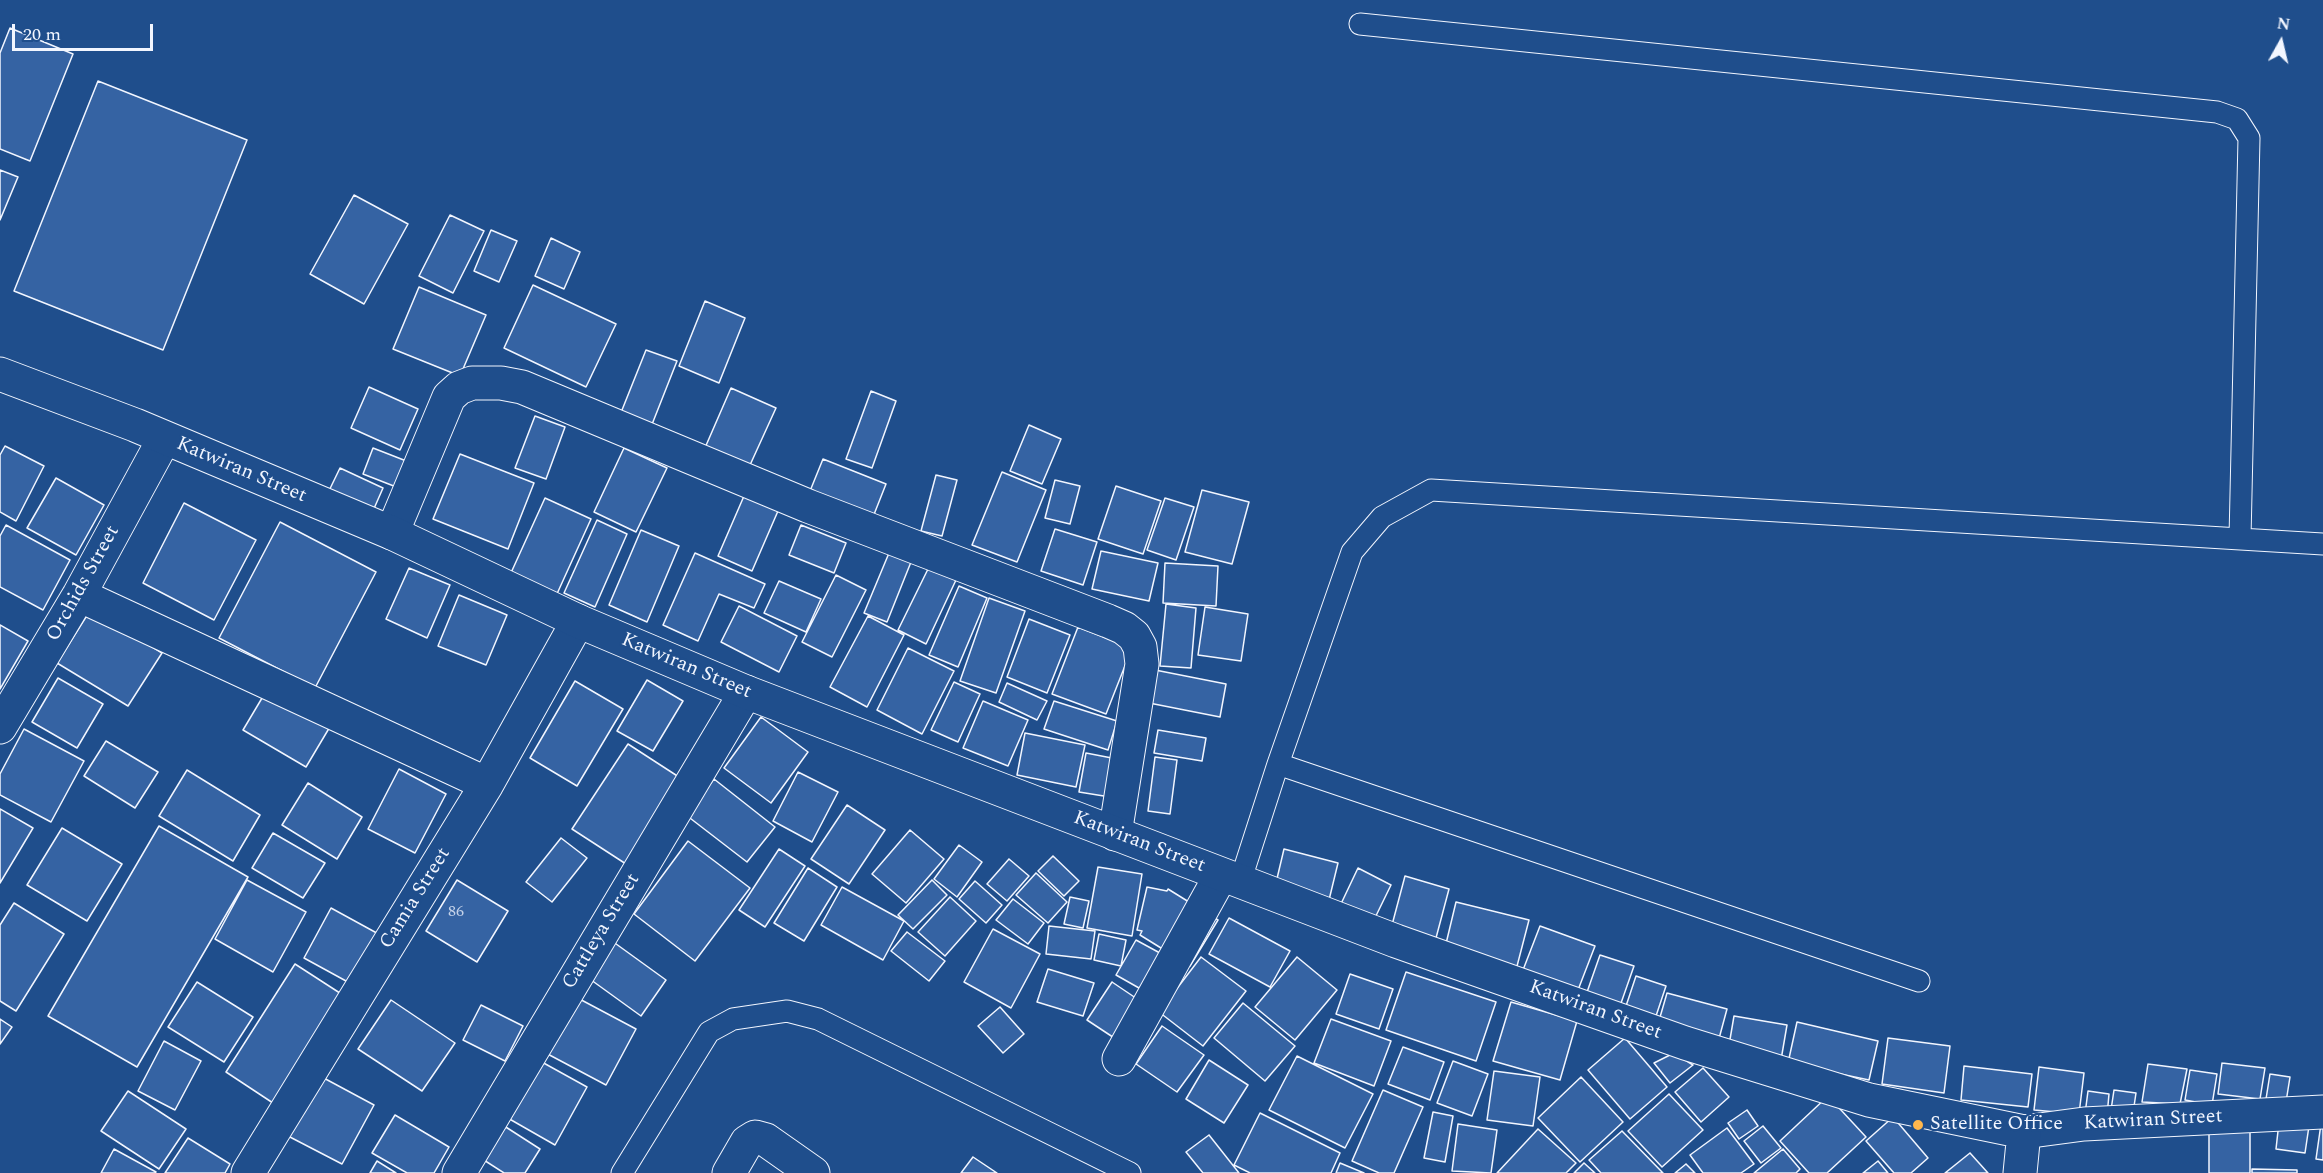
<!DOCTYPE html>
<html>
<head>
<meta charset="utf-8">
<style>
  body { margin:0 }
  #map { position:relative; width:2323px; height:1173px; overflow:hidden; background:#1f4e8c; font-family:Spectral,serif }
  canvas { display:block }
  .north { position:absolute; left:2251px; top:12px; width:60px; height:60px; -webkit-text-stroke:4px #1f4e8c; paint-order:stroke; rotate:8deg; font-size:16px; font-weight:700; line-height:24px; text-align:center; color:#f2f6ff }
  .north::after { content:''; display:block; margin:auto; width:21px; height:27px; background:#f2f6ff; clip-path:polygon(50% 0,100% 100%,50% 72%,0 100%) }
  .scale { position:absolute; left:12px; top:24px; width:141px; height:27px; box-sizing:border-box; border:3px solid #f2f6ff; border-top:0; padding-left:8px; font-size:18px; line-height:21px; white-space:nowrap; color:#f2f6ff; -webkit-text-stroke:4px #1f4e8c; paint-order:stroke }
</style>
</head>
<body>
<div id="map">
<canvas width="2323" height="1173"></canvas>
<div class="north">N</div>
<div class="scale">20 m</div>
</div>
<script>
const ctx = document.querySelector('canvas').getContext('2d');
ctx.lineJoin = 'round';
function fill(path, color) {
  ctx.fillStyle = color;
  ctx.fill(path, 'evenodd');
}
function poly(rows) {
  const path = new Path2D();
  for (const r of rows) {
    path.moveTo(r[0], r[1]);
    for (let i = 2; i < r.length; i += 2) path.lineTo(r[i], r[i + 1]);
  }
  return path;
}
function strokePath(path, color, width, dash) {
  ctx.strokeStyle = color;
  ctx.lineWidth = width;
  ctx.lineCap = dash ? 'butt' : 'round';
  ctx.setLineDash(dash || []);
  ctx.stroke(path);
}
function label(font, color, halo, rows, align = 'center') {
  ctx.font = font + ' Spectral,serif';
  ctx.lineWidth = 4.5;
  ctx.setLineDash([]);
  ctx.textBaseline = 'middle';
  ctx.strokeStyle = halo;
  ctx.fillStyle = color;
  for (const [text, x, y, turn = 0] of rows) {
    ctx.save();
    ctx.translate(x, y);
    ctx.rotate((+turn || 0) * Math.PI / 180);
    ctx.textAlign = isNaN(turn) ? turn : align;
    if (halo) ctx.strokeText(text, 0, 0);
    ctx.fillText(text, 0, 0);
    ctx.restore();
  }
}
const building = poly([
  [10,28,73,54,30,161,0,149,0,53,10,28],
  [98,81,247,140,163,350,14,291,98,81],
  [0,170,18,177,0,220,0,170],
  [354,195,408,224,364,304,310,274,354,195],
  [450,215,484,231,453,293,419,276,450,215],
  [491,230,517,241,499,282,474,271,491,230],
  [551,238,580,252,564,289,535,276,551,238],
  [533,285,616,324,586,387,504,348,533,285],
  [419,287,486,315,460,376,393,349,419,287],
  [705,301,745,318,719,383,679,366,705,301],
  [646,350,677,361,649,432,618,420,646,350],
  [369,387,418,409,400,450,351,428,369,387],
  [731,388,776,408,745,476,701,457,731,388],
  [871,391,896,401,872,468,846,459,871,391],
  [535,416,565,427,546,479,515,468,535,416],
  [1029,425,1061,439,1042,484,1010,471,1029,425],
  [5,446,44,466,16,521,0,512,0,455,5,446],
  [373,448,414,464,404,490,363,474,373,448],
  [624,448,667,468,636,532,594,512,624,448],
  [460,454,534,483,508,549,433,519,460,454],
  [823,459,886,484,873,517,810,491,823,459],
  [340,468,383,488,369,520,325,499,340,468],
  [1002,472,1046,490,1017,562,972,545,1002,472],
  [936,475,957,480,942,536,921,531,936,475],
  [56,478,104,505,76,555,27,528,56,478],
  [1055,480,1080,486,1070,524,1045,518,1055,480],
  [1116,486,1161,501,1143,554,1098,539,1116,486],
  [1202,490,1249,502,1232,564,1185,552,1202,490],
  [744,496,778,511,752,571,718,556,744,496],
  [545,498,591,519,556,596,510,575,545,498],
  [1165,498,1194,507,1176,560,1147,550,1165,498],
  [184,503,256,540,214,620,143,583,184,503],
  [597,520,627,534,595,607,564,593,597,520],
  [280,522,376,572,315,688,219,638,280,522],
  [6,525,70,560,43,610,0,587,0,536,6,525],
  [801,525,846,543,834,573,789,555,801,525],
  [1055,529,1097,542,1083,585,1041,571,1055,529],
  [641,530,679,546,647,622,609,605,641,530],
  [1101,551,1158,563,1149,601,1092,589,1101,551],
  [695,553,765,584,754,608,719,594,698,641,663,625,695,553],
  [889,553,911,562,887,622,864,613,889,553],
  [1165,563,1218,566,1216,606,1163,603,1165,563],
  [929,567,956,580,926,644,898,630,929,567],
  [409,568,450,585,427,638,386,619,409,568],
  [836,575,866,590,832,657,802,642,836,575],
  [779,581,821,599,806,632,764,613,779,581],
  [959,586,987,598,958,667,929,655,959,586],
  [459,595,507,615,486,665,438,646,459,595],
  [989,598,1025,611,996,693,960,681,989,598],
  [1166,604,1196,608,1191,668,1160,666,1166,604],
  [739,606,797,636,779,672,721,642,739,606],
  [1205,607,1248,614,1241,661,1198,655,1205,607],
  [91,609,162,653,128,706,57,663,91,609],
  [868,616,904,635,867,707,830,687,868,616],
  [1029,619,1070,635,1047,693,1007,677,1029,619],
  [0,625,28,641,0,689,0,625],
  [1078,627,1132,648,1106,714,1052,694,1078,627],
  [908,648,954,671,922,734,877,710,908,648],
  [1150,669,1226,684,1220,717,1144,702,1150,669],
  [58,678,103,704,77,748,32,722,58,678],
  [647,680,683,701,653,751,617,731,647,680],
  [575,681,623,709,577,786,530,758,575,681],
  [954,682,980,694,958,742,931,730,954,682],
  [1007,683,1047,701,1037,720,999,702,1007,683],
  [268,688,331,725,306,767,243,730,268,688],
  [983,701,1028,720,1008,766,963,748,983,701],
  [1054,701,1117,721,1108,750,1044,729,1054,701],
  [761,717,808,752,771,803,724,768,761,717],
  [24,729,84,761,51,822,0,795,0,774,24,729],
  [1158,730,1206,738,1202,761,1154,753,1158,730],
  [1025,733,1085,745,1076,787,1017,775,1025,733],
  [106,741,158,772,135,808,84,776,106,741],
  [628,744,682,779,626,864,572,829,628,744],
  [1086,753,1117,759,1110,797,1079,792,1086,753],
  [1155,757,1177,760,1170,814,1148,811,1155,757],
  [399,769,446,794,415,853,368,829,399,769],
  [187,770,260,815,233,861,159,816,187,770],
  [798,772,838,792,812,842,773,821,798,772],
  [714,779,775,827,747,862,686,815,714,779],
  [308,783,362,817,337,859,282,825,308,783],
  [847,805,885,830,849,884,811,859,847,805],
  [0,809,33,828,0,883,0,809],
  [159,826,248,877,137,1067,48,1016,159,826],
  [62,828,122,864,87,921,27,885,62,828],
  [910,830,944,859,906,903,872,874,910,830],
  [273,833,325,863,303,898,252,868,273,833],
  [561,838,587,858,552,902,526,882,561,838],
  [688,841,750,888,695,961,634,914,688,841],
  [959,845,982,862,957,897,934,879,959,845],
  [779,849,805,866,765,927,739,910,779,849],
  [1284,849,1338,863,1329,900,1275,887,1284,849],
  [1053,856,1079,881,1064,896,1038,871,1053,856],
  [1009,859,1029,876,1007,901,987,884,1009,859],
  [1098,867,1142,874,1132,936,1087,928,1098,867],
  [808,868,837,887,804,941,774,923,808,868],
  [1358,868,1391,885,1372,924,1339,908,1358,868],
  [1036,873,1067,902,1048,923,1016,895,1036,873],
  [1405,876,1449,889,1436,938,1392,925,1405,876],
  [247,880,306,912,273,972,215,939,247,880],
  [457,880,508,911,477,962,426,931,457,880],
  [932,880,947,895,913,929,898,915,932,880],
  [975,881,1002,905,986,923,959,899,975,881],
  [842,887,904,921,883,960,821,925,842,887],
  [1147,887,1167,891,1168,889,1218,920,1190,966,1140,935,1142,931,1137,930,1147,887],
  [950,897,976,921,945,956,918,932,950,897],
  [1070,897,1089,901,1083,928,1064,924,1070,897],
  [1013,899,1044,923,1028,944,996,920,1013,899],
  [1456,902,1529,920,1516,970,1444,952,1456,902],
  [14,903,64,934,16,1011,0,1001,0,925,14,903],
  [331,908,384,937,357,987,304,958,331,908],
  [1229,918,1290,951,1270,987,1209,954,1229,918],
  [1049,926,1095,931,1091,959,1046,954,1049,926],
  [1540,926,1595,946,1578,990,1523,970,1540,926],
  [993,929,1040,954,1011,1008,964,982,993,929],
  [907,932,945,961,929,981,891,951,907,932],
  [1099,934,1126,940,1121,966,1094,960,1099,934],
  [1136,940,1182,965,1162,1001,1116,975,1136,940],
  [612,941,666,980,641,1016,587,977,612,941],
  [1600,955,1634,966,1620,1006,1586,995,1600,955],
  [1201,957,1246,991,1203,1046,1159,1012,1201,957],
  [1297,957,1337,990,1295,1040,1255,1007,1297,957],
  [295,964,346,997,276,1105,226,1072,295,964],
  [1048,969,1094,983,1083,1016,1037,1002,1048,969],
  [1406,972,1496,1002,1476,1061,1386,1030,1406,972],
  [1350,974,1393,989,1379,1029,1336,1014,1350,974],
  [1636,976,1666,986,1655,1019,1625,1009,1636,976],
  [197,982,253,1017,224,1062,168,1027,197,982],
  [1112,982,1161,1015,1137,1053,1087,1020,1112,982],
  [1667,993,1727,1009,1717,1046,1656,1031,1667,993],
  [572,995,636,1029,606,1085,542,1051,572,995],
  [391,1000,455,1043,422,1091,358,1049,391,1000],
  [1511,1002,1577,1021,1560,1080,1493,1061,1511,1002],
  [1243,1003,1295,1046,1265,1081,1214,1038,1243,1003],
  [481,1005,523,1026,505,1061,463,1040,481,1005],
  [1000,1007,1024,1034,1003,1053,978,1026,1000,1007],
  [1734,1016,1787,1025,1781,1060,1728,1051,1734,1016],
  [0,1019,12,1027,0,1044,0,1019],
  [1331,1019,1391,1041,1374,1086,1314,1063,1331,1019],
  [1797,1022,1878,1041,1869,1080,1788,1063,1797,1022],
  [1162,1026,1204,1055,1177,1092,1136,1064,1162,1026],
  [1625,1038,1667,1087,1630,1119,1588,1070,1625,1038],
  [1888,1038,1950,1046,1944,1093,1882,1084,1888,1038],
  [164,1041,201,1061,175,1110,138,1091,164,1041],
  [1403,1047,1444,1062,1430,1100,1388,1084,1403,1047],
  [1674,1053,1693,1065,1670,1083,1654,1063,1674,1053],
  [531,1056,587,1087,555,1145,499,1113,531,1056],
  [1297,1056,1373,1094,1345,1148,1269,1110,1297,1056],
  [1209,1060,1248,1085,1224,1123,1186,1099,1209,1060],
  [1453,1061,1488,1074,1472,1116,1437,1103,1453,1061],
  [2222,1063,2265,1068,2260,1099,2218,1094,2222,1063],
  [2148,1064,2187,1069,2180,1104,2142,1102,2148,1064],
  [1964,1066,2032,1074,2028,1107,1961,1100,1964,1066],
  [2039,1067,2084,1073,2079,1114,2034,1110,2039,1067],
  [1703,1068,1729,1097,1701,1122,1675,1092,1703,1068],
  [2190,1070,2217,1074,2212,1105,2185,1100,2190,1070],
  [1494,1071,1540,1077,1533,1126,1487,1120,1494,1071],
  [2270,1074,2290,1077,2286,1102,2266,1099,2270,1074],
  [320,1076,374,1105,342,1164,288,1136,320,1076],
  [1581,1077,1623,1122,1580,1162,1538,1118,1581,1077],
  [1383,1090,1423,1107,1394,1173,1379,1173,1352,1161,1383,1090],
  [2114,1090,2136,1093,2133,1113,2111,1110,2114,1090],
  [128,1091,186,1129,159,1169,101,1131,128,1091],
  [2088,1091,2109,1094,2107,1116,2085,1114,2088,1091],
  [1669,1094,1703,1130,1662,1167,1628,1131,1669,1094],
  [1828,1096,1866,1137,1827,1173,1809,1173,1780,1141,1828,1096],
  [1747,1110,1758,1126,1739,1139,1728,1123,1747,1110],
  [1433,1112,1453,1116,1445,1162,1424,1158,1433,1112],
  [1260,1113,1340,1153,1331,1173,1250,1173,1234,1165,1260,1113],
  [395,1115,449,1147,434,1173,407,1173,372,1153,395,1115],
  [1893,1117,1928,1158,1911,1173,1894,1173,1866,1141,1893,1117],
  [498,1122,540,1149,525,1173,504,1173,476,1155,498,1122],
  [2279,1122,2309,1126,2305,1153,2276,1149,2279,1122],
  [1458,1124,1497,1130,1491,1173,1452,1171,1458,1124],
  [2321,1124,2323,1125,2323,1160,2316,1159,2321,1124],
  [1763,1126,1781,1148,1761,1163,1744,1141,1763,1126],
  [1727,1128,1754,1164,1741,1173,1703,1173,1690,1155,1727,1128],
  [1538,1129,1576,1163,1566,1173,1497,1173,1538,1129],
  [1622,1131,1663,1173,1601,1173,1589,1160,1622,1131],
  [2209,1131,2250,1131,2250,1173,2209,1173,2209,1131],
  [1209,1135,1239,1173,1203,1173,1186,1152,1209,1135],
  [188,1138,230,1164,225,1173,165,1173,188,1138],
  [114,1149,156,1172,155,1173,101,1173,114,1149],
  [1783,1149,1800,1169,1796,1173,1754,1173,1783,1149],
  [1970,1153,1988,1173,1945,1173,1970,1153],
  [973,1157,997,1173,961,1173,973,1157],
  [377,1161,396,1173,370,1173,377,1161],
  [1878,1161,1888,1173,1863,1173,1878,1161],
  [1340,1163,1364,1173,1336,1173,1340,1163],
  [1584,1163,1595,1173,1574,1173,1584,1163],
  [1686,1164,1695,1173,1675,1173,1686,1164],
  [2252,1169,2297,1170,2297,1173,2252,1173,2252,1169]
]);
fill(building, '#3563a3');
strokePath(building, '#f2f6ff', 1.5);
const service = poly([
  [1360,24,2217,112,2237,119,2249,138,2240,538],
  [1278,764,1919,981],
  [1240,882,1278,764,1352,552,1382,517,1431,490,2323,544],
  [622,1173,709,1032,733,1019,787,1011,818,1019,1130,1173]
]);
const minor = poly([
  [392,533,449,397,459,388,472,383,501,383,522,387,808,506,1108,621,1124,628,1134,636,1140,647,1142,664,1115,834],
  [79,595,487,784],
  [0,727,79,595,164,439],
  [1119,1059,1221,875],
  [2024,1132,2084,1124,2323,1112],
  [248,1173,487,784,578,621],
  [459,1173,746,692],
  [729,1173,747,1142,755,1137,766,1140,813,1173]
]);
const tertiary = poly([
  [0,374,135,425,392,533,578,621,746,692,1396,941,1685,1043,1869,1100,2024,1132,2020,1173]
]);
strokePath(service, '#f2f6ff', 23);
strokePath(minor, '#f2f6ff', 35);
strokePath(tertiary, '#f2f6ff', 35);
strokePath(service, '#1f4e8c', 21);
strokePath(minor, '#1f4e8c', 33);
strokePath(tertiary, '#1f4e8c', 33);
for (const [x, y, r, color] of [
  [1918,1125,6,"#ffb74d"]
]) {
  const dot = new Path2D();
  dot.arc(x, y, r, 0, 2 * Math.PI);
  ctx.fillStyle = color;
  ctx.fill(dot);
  strokePath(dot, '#1f4e8c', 2);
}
label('16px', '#c3d1e8', null, [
  ["86",456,913]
]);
label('20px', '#f2f6ff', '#1f4e8c', [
  ["Katwiran Street",241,471,23],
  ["Orchids Street",84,584,-61],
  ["Katwiran Street",686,667,23],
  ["Katwiran Street",1139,843,21],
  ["Camia Street",416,899,-58],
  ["Cattleya Street",602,932,-59],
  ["Katwiran Street",1595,1011,20],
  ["Katwiran Street",2153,1121,-3]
]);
label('20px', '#f2f6ff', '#1f4e8c', [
  ["Satellite Office",1930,1125]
], 'left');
</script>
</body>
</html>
